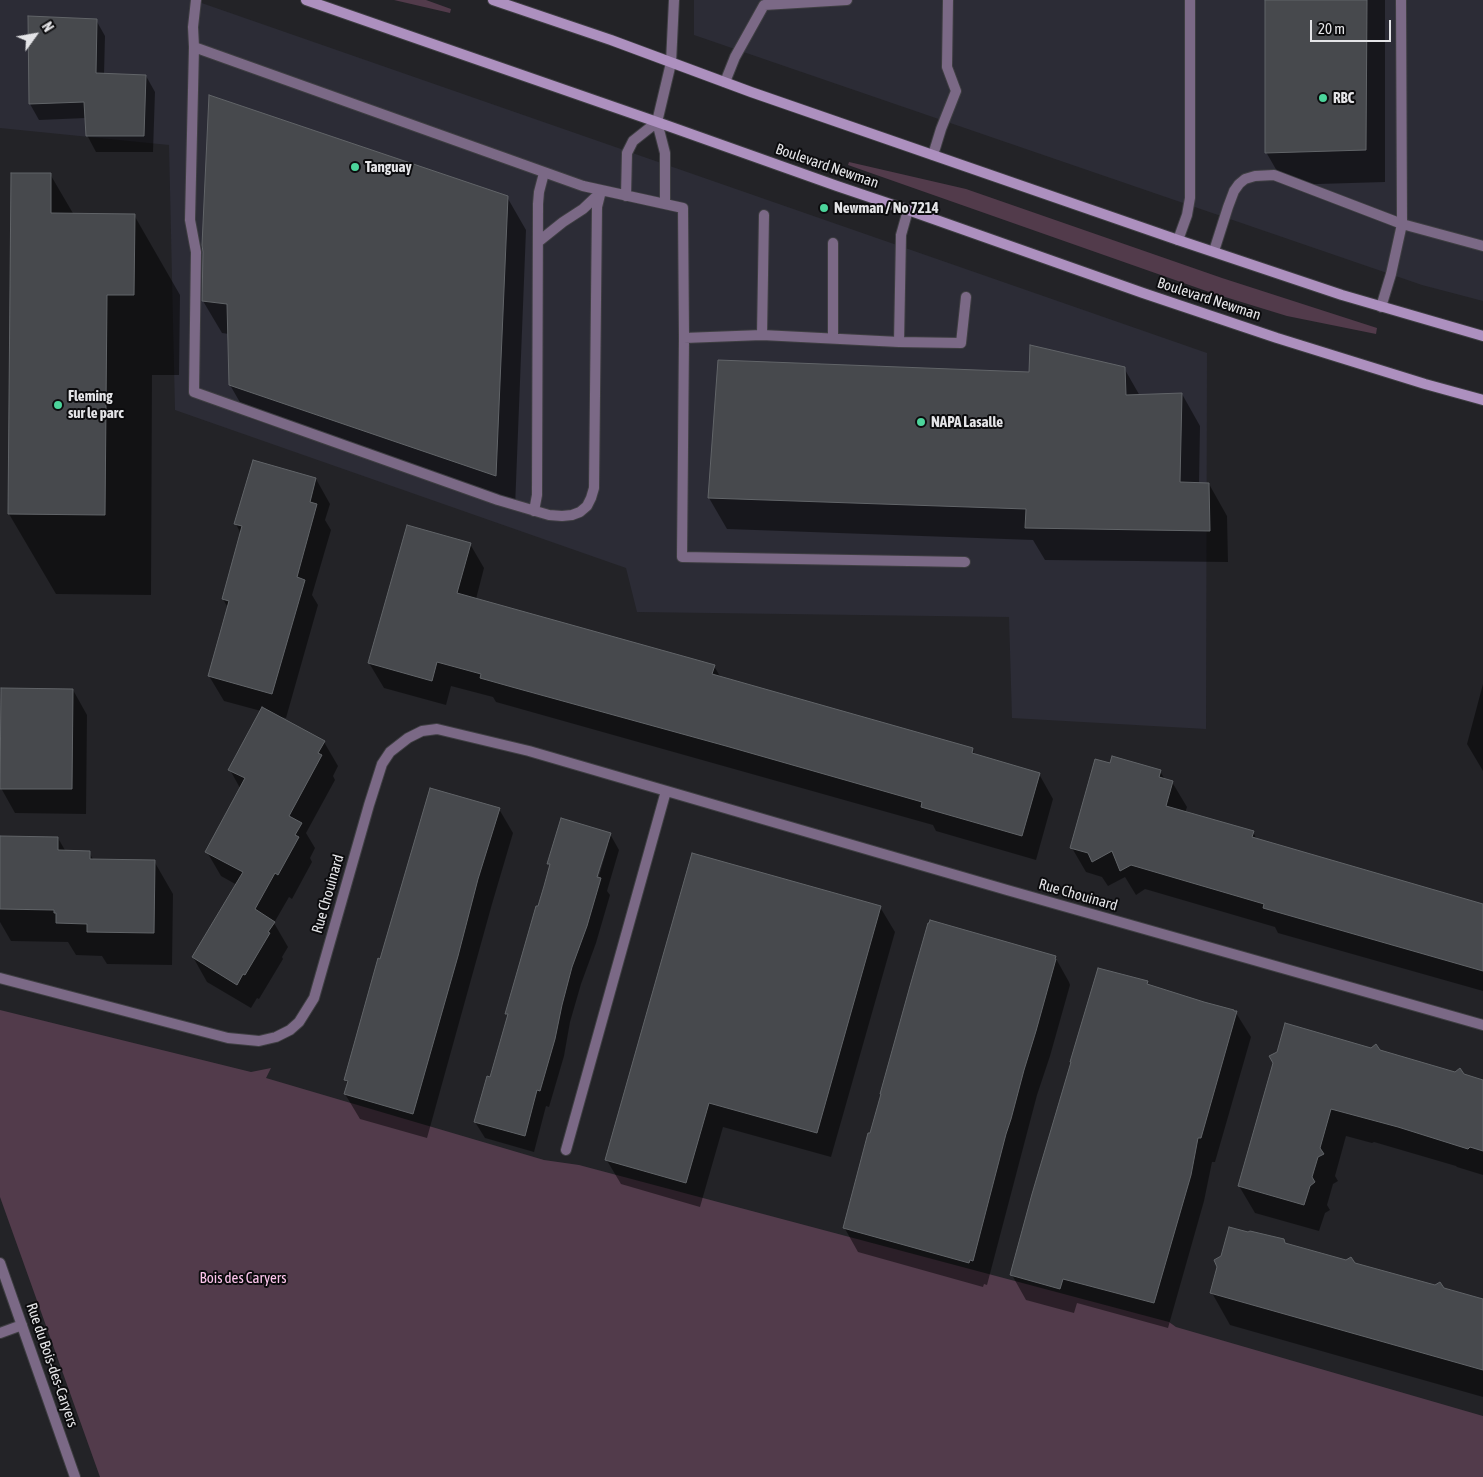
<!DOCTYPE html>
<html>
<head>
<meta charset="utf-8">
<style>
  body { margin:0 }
  #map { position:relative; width:1483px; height:1477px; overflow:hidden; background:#232327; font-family:"Asap Condensed",sans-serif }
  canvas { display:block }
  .north { position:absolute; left:10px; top:10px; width:50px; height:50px; -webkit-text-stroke:4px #0c0c0e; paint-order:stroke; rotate:58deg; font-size:14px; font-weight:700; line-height:20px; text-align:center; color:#e4e4e7 }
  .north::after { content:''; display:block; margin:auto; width:18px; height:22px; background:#e4e4e7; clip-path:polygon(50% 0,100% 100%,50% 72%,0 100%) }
  .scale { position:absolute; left:1310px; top:20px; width:81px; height:22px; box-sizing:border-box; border:2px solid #e4e4e7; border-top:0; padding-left:6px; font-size:15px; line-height:18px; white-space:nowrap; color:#e4e4e7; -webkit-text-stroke:4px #0c0c0e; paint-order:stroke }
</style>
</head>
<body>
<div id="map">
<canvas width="1483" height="1477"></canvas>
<div class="north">N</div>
<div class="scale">20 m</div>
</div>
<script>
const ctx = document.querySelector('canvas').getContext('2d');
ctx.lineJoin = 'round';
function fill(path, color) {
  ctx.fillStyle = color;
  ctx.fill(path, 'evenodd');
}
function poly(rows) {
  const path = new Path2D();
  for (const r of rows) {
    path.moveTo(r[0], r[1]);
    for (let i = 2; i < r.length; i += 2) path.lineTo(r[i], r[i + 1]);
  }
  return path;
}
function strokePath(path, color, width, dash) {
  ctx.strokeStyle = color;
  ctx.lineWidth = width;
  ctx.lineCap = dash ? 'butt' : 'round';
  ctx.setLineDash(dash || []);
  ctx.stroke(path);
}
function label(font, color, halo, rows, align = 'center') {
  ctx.font = font + ' "Asap Condensed",sans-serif';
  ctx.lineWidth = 4;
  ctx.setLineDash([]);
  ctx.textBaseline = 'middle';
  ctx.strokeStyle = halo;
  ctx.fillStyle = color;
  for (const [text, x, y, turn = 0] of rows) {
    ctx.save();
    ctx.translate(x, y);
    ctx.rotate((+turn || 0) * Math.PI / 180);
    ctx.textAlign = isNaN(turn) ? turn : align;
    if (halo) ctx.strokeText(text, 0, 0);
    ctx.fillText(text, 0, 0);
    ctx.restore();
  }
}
fill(poly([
  [0,0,193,0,1207,353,1206,729,1012,718,1009,617,637,612,626,568,175,410,169,145,0,128],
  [694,0,1483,0,1483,301,1422,285,694,35]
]), '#2c2c36');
fill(poly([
  [394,0,426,0,451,9,450,13],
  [849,162,966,189,1222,278,1377,328,1376,334,1287,316,1212,293,848,165],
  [0,1010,251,1072,271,1068,266,1078,544,1160,579,1165,1169,1322,1176,1327,1483,1416,1483,1477,100,1477,0,1197]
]), '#523b4b');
fill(poly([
  [1266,0,1385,0,1385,182,1285,185,1266,152],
  [96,20,105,36,104,75,146,76,155,92,153,152,96,152,87,135,86,118,39,120,30,104],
  [12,174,50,174,74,215,134,215,180,295,179,375,152,375,151,595,56,594,9,514],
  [507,197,526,230,515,508,249,418,230,385,229,334,222,333,203,301],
  [1124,368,1140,396,1182,394,1200,426,1199,484,1209,484,1227,516,1228,562,1045,560,1033,540,727,529,709,498,1030,373],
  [316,479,330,504,325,520,331,530,312,595,318,605,286,718,280,717,324,742,338,766,333,776,335,780,306,833,315,848,310,858,312,862,292,899,289,897,274,923,288,947,282,957,283,959,259,999,257,998,251,1008,207,982,193,957,237,885,221,876,207,852,240,788,230,770,261,711,224,701,209,676,228,608,223,599,241,534,236,524],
  [470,544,484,568,476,599,714,666,721,678,972,749,976,756,1039,774,1053,799,1036,860,936,831,933,825,496,702,493,697,451,686,446,705,384,688,369,663],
  [1483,684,1483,771,1467,744],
  [73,690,87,715,86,814,15,813,1,788],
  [1110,764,1160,771,1165,780,1172,782,1187,807,1185,813,1253,832,1257,840,1483,905,1483,991,1278,933,1275,927,1145,889,1136,895,1125,877,1108,886,1102,877,1086,872,1072,848],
  [499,809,513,833,492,904,427,1138,360,1119,345,1094,348,1084,345,1080,381,960],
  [610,834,619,850,607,891,610,895,596,943,581,984,570,1022,564,1056,549,1107,546,1106,534,1152,485,1138,475,1122,490,1078,508,1017,506,1013,550,866,549,863],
  [606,845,608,845,597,883,594,883],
  [0,837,58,838,66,852,89,852,94,861,154,861,173,894,172,965,107,964,102,956,76,955,68,942,11,941,0,922],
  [880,907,895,932,831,1157,723,1127,700,1207,621,1184,606,1159],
  [1055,957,1069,982,1070,985,1050,1056,1037,1095,987,1285,984,1284,983,1287,858,1252,844,1227],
  [1147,982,1149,985,1236,1013,1251,1037,1215,1162,1212,1162,1204,1201,1168,1328,1077,1303,1074,1313,1026,1300,1012,1275],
  [1379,1051,1483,1081,1483,1175,1457,1167,1456,1166,1374,1142,1372,1143,1346,1136,1335,1176,1338,1181,1333,1184,1327,1205,1330,1210,1325,1213,1319,1231,1255,1213,1239,1186],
  [1286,1245,1483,1300,1483,1397,1230,1325,1212,1293]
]), '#0007');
const building = poly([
  [1265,0,1367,0,1366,150,1265,153,1265,0],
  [28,16,97,19,96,73,146,75,144,136,86,136,84,102,29,104,28,16],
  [209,95,508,196,496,476,229,385,227,304,202,301,203,252,202,245,209,95],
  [11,173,51,173,51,213,135,214,134,295,107,295,105,515,8,514,11,173],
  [1030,345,1125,367,1126,395,1182,393,1180,482,1209,483,1210,531,1025,528,1026,509,708,498,718,360,1029,372,1030,345],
  [253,460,316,478,310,502,317,504,297,577,305,580,272,694,208,676,229,601,222,599,242,526,234,524,253,460],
  [407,525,471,543,457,593,715,665,712,674,973,748,972,753,1040,773,1022,836,921,807,922,802,726,746,512,687,480,678,481,674,437,662,432,681,368,663,407,525],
  [1,688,73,689,72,789,0,789,1,688],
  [262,707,325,741,318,753,322,755,289,816,302,823,295,835,299,837,278,875,275,873,255,909,275,922,268,932,270,933,245,975,243,974,237,985,192,957,243,872,205,852,245,778,228,770,262,707],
  [1112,756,1161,770,1159,777,1173,781,1166,806,1254,831,1252,837,1483,904,1483,971,1263,908,1264,904,1131,865,1120,871,1112,851,1092,862,1088,853,1070,848,1095,759,1110,763,1112,756],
  [430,788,500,808,478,879,458,956,413,1114,344,1094,348,1081,344,1080,378,958,380,959,430,788],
  [561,818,611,833,597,877,601,878,587,926,572,967,562,1005,555,1039,540,1091,537,1090,525,1136,474,1122,487,1076,490,1077,508,1014,505,1014,536,906,538,906,544,886,550,864,547,864,561,818],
  [0,836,58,837,58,850,90,851,90,859,155,860,154,933,87,932,87,924,56,923,56,913,54,913,54,910,0,909,0,836],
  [692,853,881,906,817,1133,709,1103,686,1183,605,1160,692,853],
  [930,920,1056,956,1055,959,1056,959,1036,1031,1024,1070,1011,1119,1006,1134,973,1261,970,1260,969,1263,843,1228,868,1133,870,1133,881,1094,880,1094,910,986,928,923,929,923,930,920],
  [1098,968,1148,981,1147,984,1204,1002,1234,1010,1234,1011,1237,1011,1201,1138,1198,1138,1191,1175,1154,1303,1063,1279,1060,1289,1010,1275,1032,1194,1071,1062,1070,1062,1078,1035,1098,968],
  [1285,1023,1371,1048,1376,1044,1380,1050,1455,1072,1460,1068,1464,1074,1483,1080,1483,1151,1470,1147,1468,1149,1398,1127,1331,1109,1320,1148,1324,1154,1318,1157,1312,1177,1315,1182,1310,1186,1304,1205,1238,1186,1273,1063,1269,1056,1277,1052,1285,1023],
  [1229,1227,1248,1232,1250,1231,1284,1239,1285,1243,1346,1260,1351,1257,1355,1263,1435,1285,1440,1282,1444,1288,1483,1299,1483,1370,1210,1293,1217,1267,1214,1260,1221,1256,1229,1227]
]);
fill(building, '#47494d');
strokePath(building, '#616468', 1);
const service = poly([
  [196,0,193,27,194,47,583,186,683,208,684,338,762,335,899,342],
  [194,47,190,220,196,252,194,392,498,500,549,515,562,516,572,515,580,512,587,506,591,498,594,488,597,207,601,191],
  [725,82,735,57,764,5,847,0],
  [933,155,941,129,956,91,947,67,948,0],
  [626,196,627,153,633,141,657,122],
  [665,203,665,153,657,122,671,63,674,0],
  [908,210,901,235,899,342,961,343,966,297],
  [1178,240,1187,215,1190,198,1190,0],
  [538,242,563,222,583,209,601,192],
  [1214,251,1228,207,1234,191,1239,184,1245,179,1255,176,1274,175,1402,224,1483,246],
  [1381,307,1391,274,1402,224,1401,0],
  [762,335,764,215],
  [684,338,682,557,965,562],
  [833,338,833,243],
  [534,511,537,495,538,204,539,192,544,173]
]);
const minor = poly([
  [0,978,228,1038,259,1041,276,1037,290,1030,299,1022,314,998,369,805,382,764,390,752,408,738,422,731,437,729,529,751,1007,890,1483,1025],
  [566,1150,666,791],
  [0,1263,75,1477],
  [0,1333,22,1325]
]);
const secondary = poly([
  [306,0,657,122,837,186,908,210,1143,293,1277,338,1425,384,1483,400],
  [493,0,611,40,751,92,1178,240,1342,295,1483,336]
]);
strokePath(service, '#3e3e42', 12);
strokePath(minor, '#3e3e42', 12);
strokePath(secondary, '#3e3e42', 12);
strokePath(service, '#7b6986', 10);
strokePath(minor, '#7b6986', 10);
strokePath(secondary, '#ad90bf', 10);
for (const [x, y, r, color] of [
  [1323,98,5,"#4cd49b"],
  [355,167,5,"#4cd49b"],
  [824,208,5,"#4cd49b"],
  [58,405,5,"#4cd49b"],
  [921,422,5,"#4cd49b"]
]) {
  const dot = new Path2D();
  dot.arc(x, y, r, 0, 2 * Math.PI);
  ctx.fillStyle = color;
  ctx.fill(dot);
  strokePath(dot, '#0c0c0e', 2);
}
label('bold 15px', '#e4e4e7', '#0c0c0e', [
  ["RBC",1333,98],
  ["Tanguay",365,167],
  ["Newman / No 7214",834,208],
  ["Fleming",68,396],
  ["sur le parc",68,413],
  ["NAPA Lasalle",931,422]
], 'left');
label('15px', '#e4e4e7', '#0c0c0e', [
  ["Boulevard Newman",827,166,19],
  ["Boulevard Newman",1209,299,18],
  ["Rue Chouinard",328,894,-74],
  ["Rue Chouinard",1078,895,16],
  ["Rue du Bois-des-Caryers",52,1365,71]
]);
label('15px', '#fdc5ec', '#0c0c0e', [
  ["Bois des Caryers",243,1278]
]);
</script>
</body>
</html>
